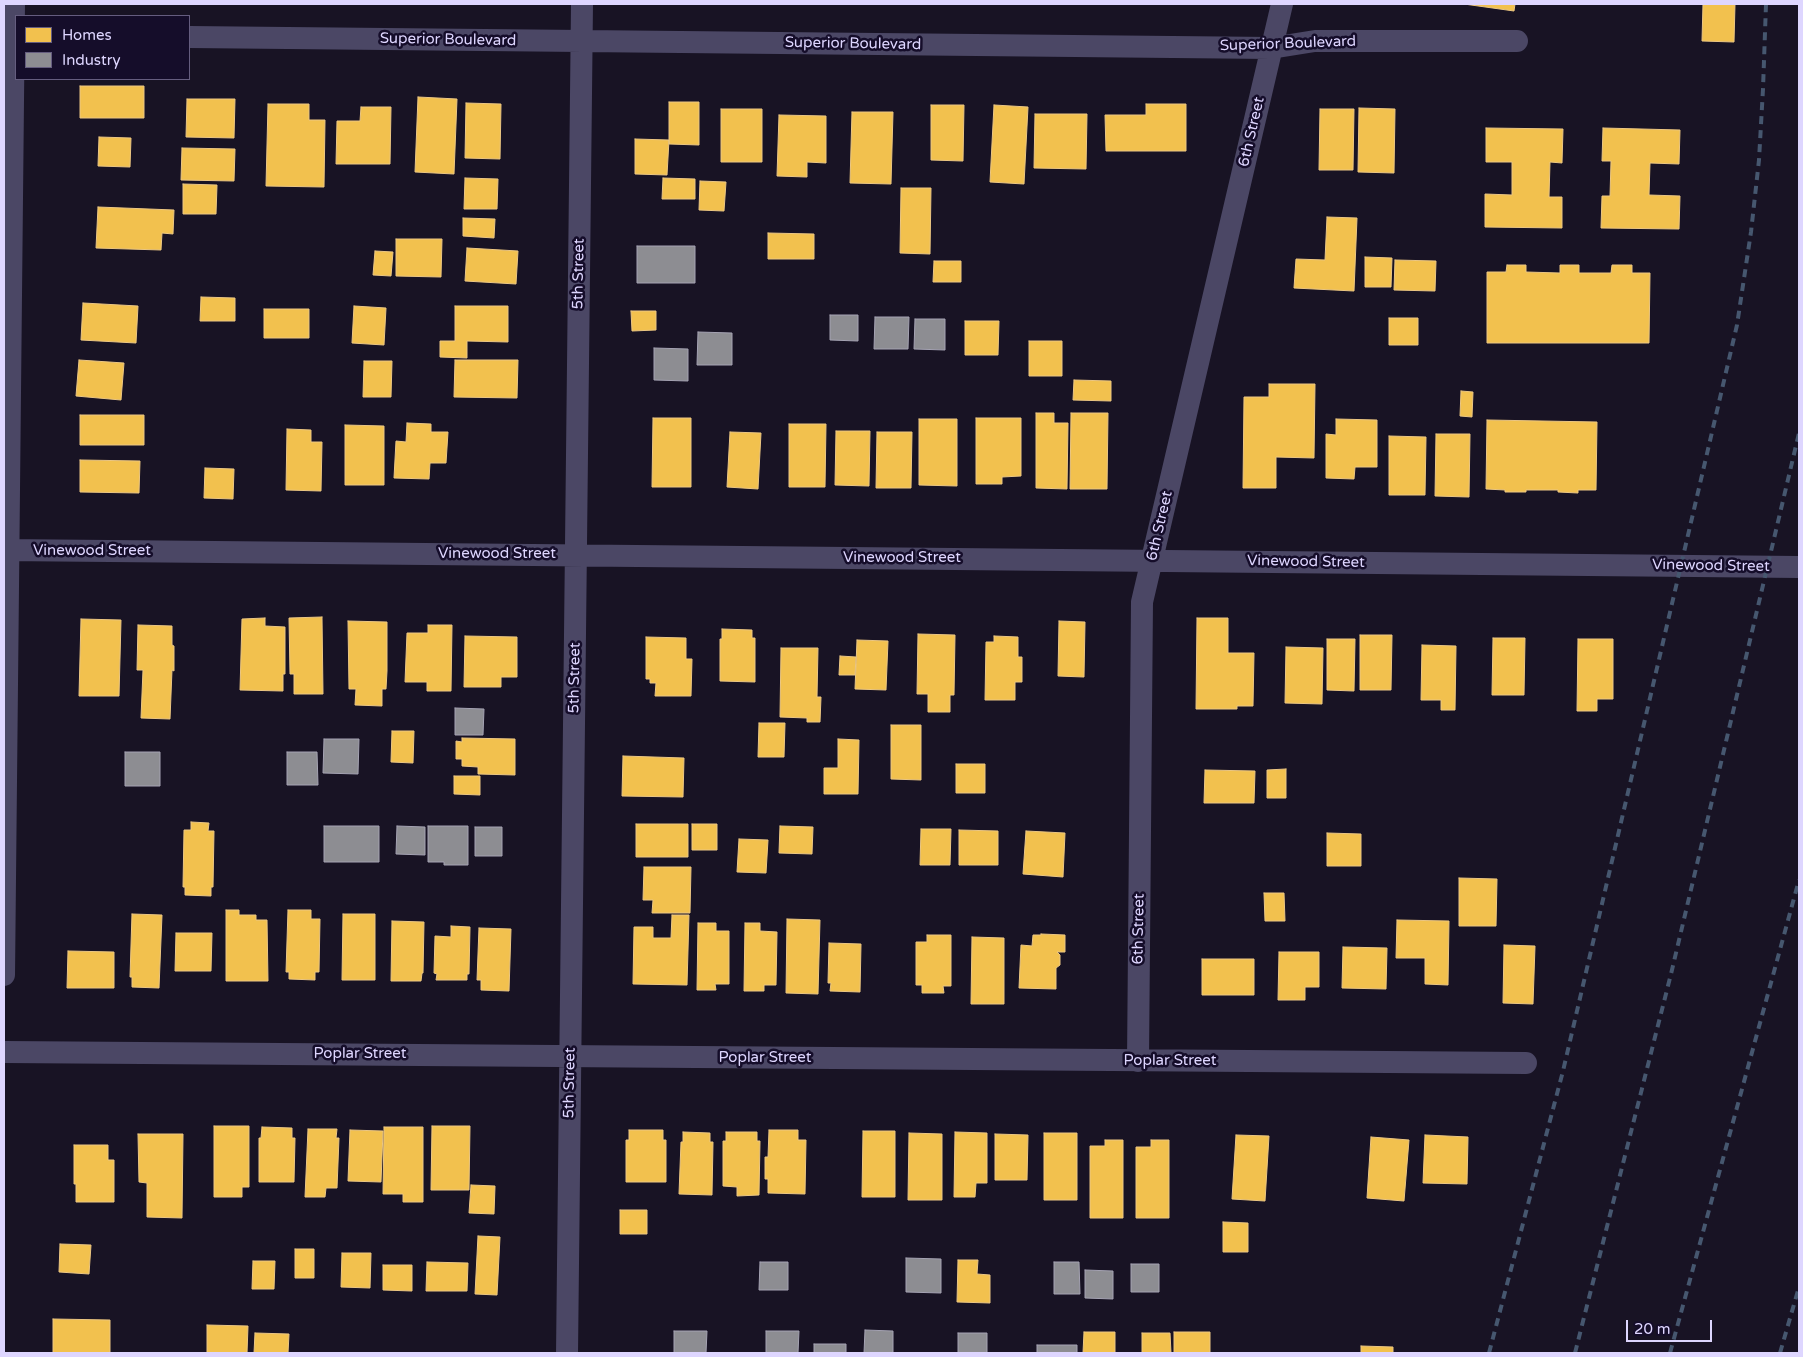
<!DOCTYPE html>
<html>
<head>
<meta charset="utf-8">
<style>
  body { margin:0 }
  #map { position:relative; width:1803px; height:1357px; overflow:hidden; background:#181324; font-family:"Varela Round",sans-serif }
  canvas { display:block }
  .frame { position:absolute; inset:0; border:5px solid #ded6ff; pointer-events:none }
  .legend { position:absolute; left:15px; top:15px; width:175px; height:65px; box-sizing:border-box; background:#150d2a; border:1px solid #655d7f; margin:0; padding:6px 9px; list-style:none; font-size:15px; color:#ded6ff }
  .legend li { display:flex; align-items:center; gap:10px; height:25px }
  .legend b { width:25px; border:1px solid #655d7f }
  .scale { position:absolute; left:1626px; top:1320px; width:86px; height:22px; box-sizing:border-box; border:2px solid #ded6ff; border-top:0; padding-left:6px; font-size:15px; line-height:18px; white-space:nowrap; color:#ded6ff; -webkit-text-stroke:4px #150d2a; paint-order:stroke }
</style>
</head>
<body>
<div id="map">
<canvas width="1803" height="1357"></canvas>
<div class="frame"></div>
<ul class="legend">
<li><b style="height:14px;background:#f2c14e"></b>Homes</li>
<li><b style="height:14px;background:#8d8d92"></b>Industry</li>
</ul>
<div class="scale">20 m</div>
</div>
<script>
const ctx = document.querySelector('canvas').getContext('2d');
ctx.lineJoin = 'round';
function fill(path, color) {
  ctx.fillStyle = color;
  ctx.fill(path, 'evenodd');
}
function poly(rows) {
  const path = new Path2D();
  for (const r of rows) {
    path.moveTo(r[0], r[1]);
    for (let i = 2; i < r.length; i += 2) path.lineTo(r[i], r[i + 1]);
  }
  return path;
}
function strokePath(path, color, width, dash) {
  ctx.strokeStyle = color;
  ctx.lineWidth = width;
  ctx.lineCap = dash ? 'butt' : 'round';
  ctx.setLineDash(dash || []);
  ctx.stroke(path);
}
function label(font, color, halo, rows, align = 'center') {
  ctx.font = font + ' "Varela Round",sans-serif';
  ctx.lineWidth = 5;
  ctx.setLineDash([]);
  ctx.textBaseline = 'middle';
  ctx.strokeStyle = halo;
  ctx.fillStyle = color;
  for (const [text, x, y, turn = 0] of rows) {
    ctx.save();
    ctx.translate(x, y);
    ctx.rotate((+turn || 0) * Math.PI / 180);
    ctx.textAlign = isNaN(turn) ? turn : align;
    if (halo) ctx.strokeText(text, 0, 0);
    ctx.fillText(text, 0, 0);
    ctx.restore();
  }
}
const homes = poly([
  [1464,4,1515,4,1514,11,1464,4],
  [1703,4,1735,4,1734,42,1702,41,1703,4],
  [80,86,144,86,144,118,80,118,80,86],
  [418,97,457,99,454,174,415,172,418,97],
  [187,99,235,99,234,138,186,137,187,99],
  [669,102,699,102,699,145,669,144,669,102],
  [466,103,501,104,500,159,465,158,466,103],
  [268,104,309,104,309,120,325,120,324,187,266,186,268,104],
  [1146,104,1186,104,1186,151,1106,151,1105,115,1146,115,1146,104],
  [931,105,964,105,963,161,931,160,931,105],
  [994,105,1028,107,1024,184,990,182,994,105],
  [361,107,391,107,390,164,336,164,337,121,360,121,361,107],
  [1359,108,1395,109,1394,173,1358,172,1359,108],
  [721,109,762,109,762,162,721,162,721,109],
  [1320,109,1354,109,1353,170,1319,170,1320,109],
  [852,112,893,112,891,184,850,183,852,112],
  [1035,114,1087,114,1086,169,1034,168,1035,114],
  [779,115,826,116,826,163,807,162,807,177,777,176,779,115],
  [1486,128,1563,129,1562,163,1550,162,1549,197,1562,197,1562,228,1485,227,1485,194,1512,195,1512,162,1486,162,1486,128],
  [1603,128,1680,130,1679,164,1650,163,1649,195,1680,196,1679,229,1601,228,1602,196,1610,196,1611,161,1602,161,1603,128],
  [99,137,131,138,130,167,98,166,99,137],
  [635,139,669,140,667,175,635,174,635,139],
  [182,148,235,149,234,181,181,180,182,148],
  [465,178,498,179,497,209,464,209,465,178],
  [663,178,695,179,695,199,662,199,663,178],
  [700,181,726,182,724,211,699,210,700,181],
  [183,184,217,185,216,214,183,214,183,184],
  [901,188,931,188,930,254,900,253,901,188],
  [98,207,174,210,173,234,162,233,161,250,96,248,98,207],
  [1327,217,1357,218,1354,291,1294,288,1296,259,1325,260,1327,217],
  [463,218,495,219,494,238,463,236,463,218],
  [768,233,814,234,814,259,768,259,768,233],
  [396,239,442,239,441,277,396,276,396,239],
  [467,248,518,251,516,284,465,281,467,248],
  [375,251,393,252,391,276,373,275,375,251],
  [1365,257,1392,258,1391,287,1365,287,1365,257],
  [1395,260,1436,261,1435,291,1394,290,1395,260],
  [934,261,961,261,961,282,933,282,934,261],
  [1507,265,1526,265,1526,272,1560,273,1560,265,1579,265,1579,273,1611,273,1612,265,1632,265,1632,273,1650,273,1649,343,1487,343,1487,272,1506,272,1507,265],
  [201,297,235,298,235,321,200,321,201,297],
  [83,303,138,306,136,343,81,340,83,303],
  [354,306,386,308,384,345,352,343,354,306],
  [455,306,508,306,508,342,467,341,467,358,440,357,440,341,455,341,455,306],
  [264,309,309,309,309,338,264,338,264,309],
  [631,311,656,311,656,330,632,331,631,311],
  [1389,318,1418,318,1418,345,1389,345,1389,318],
  [965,321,999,321,998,355,965,355,965,321],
  [1029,341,1062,341,1062,376,1029,376,1029,341],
  [79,360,124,363,121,400,76,396,79,360],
  [455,360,518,360,517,398,454,397,455,360],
  [364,361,392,361,391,397,363,397,364,361],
  [1074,380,1111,381,1111,401,1073,400,1074,380],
  [1269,384,1315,384,1314,458,1276,457,1276,488,1243,488,1244,397,1269,397,1269,384],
  [1461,391,1473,392,1472,417,1460,416,1461,391],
  [1036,413,1054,413,1054,423,1068,423,1067,489,1036,488,1036,413],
  [1071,413,1108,413,1107,489,1070,489,1071,413],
  [80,415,144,415,144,445,80,445,80,415],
  [653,418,691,418,691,487,652,487,653,418],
  [976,418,1021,418,1021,476,1002,477,1002,484,976,484,976,418],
  [919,419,957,419,957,486,919,485,919,419],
  [1336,419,1377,420,1377,467,1355,467,1354,479,1326,478,1326,434,1336,435,1336,419],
  [1487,420,1597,422,1596,490,1578,490,1578,493,1558,492,1558,490,1526,490,1526,492,1505,492,1505,490,1486,489,1487,420],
  [407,423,431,424,431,432,448,432,446,463,430,463,429,479,394,478,396,441,406,442,407,423],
  [789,424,826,424,825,487,789,487,789,424],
  [345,425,384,426,384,485,345,485,345,425],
  [287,429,311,430,311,442,322,442,321,491,286,490,287,429],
  [836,431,870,431,869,486,835,485,836,431],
  [730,432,761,433,758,489,727,487,730,432],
  [877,432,912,432,911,488,876,488,877,432],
  [1436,434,1470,434,1469,497,1435,496,1436,434],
  [1389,436,1426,437,1425,495,1389,495,1389,436],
  [80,460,140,461,139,493,80,492,80,460],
  [205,468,234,469,233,499,204,498,205,468],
  [322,617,323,694,294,694,294,674,290,674,289,618,322,617],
  [265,618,265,626,285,627,285,674,283,674,283,691,240,690,242,619,265,618],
  [1197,618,1228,618,1228,653,1254,653,1253,706,1237,706,1237,709,1196,709,1197,618],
  [81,619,121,620,119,696,79,696,81,619],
  [348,621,387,622,387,671,386,689,382,689,382,706,355,705,356,689,349,689,348,621],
  [1059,621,1085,622,1084,677,1058,676,1059,621],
  [138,625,172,626,172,645,174,646,174,671,172,670,170,719,141,718,143,670,137,670,138,625],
  [428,625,452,625,451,691,427,691,427,682,405,682,407,633,428,633,428,625],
  [722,629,752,630,752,638,755,638,755,682,720,681,720,639,722,639,722,629],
  [918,634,955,635,954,695,950,695,950,712,928,712,928,694,917,694,918,634],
  [1360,635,1392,635,1391,690,1360,690,1360,635],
  [465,636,517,637,517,677,501,677,501,687,464,687,465,636],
  [994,636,1018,637,1018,657,1022,657,1022,682,1015,682,1015,700,985,700,986,642,994,642,994,636],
  [646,637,686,638,686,659,692,659,691,696,655,696,656,683,650,683,650,679,646,679,646,637],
  [1493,638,1525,638,1524,695,1492,695,1493,638],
  [1327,639,1355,639,1354,691,1327,690,1327,639],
  [1578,639,1613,639,1613,699,1597,699,1597,711,1577,711,1578,639],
  [857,640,888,641,886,690,855,689,857,640],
  [1422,645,1456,646,1455,710,1441,710,1441,700,1421,700,1422,645],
  [1286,647,1323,648,1322,704,1285,703,1286,647],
  [781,648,818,648,817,697,821,697,820,722,807,722,807,718,780,717,781,648],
  [840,656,856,657,855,675,839,675,840,656],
  [759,723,785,723,784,757,758,757,759,723],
  [891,725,921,725,921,780,891,779,891,725],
  [392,731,414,731,413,763,391,762,392,731],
  [462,738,515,739,515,775,478,774,478,767,462,766,462,759,456,759,456,741,462,742,462,738],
  [838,739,859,740,858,794,824,794,824,768,838,768,838,739],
  [623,756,684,758,683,797,622,796,623,756],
  [956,764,985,764,985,793,956,793,956,764],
  [1286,769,1286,798,1267,798,1267,770,1286,769],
  [1205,770,1255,771,1254,803,1204,803,1205,770],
  [454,776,480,776,480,795,454,794,454,776],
  [191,822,209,823,208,831,214,831,213,887,211,887,211,896,185,895,185,887,183,887,184,830,191,830,191,822],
  [636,824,688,824,688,857,636,857,636,824],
  [692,824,717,824,717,850,692,850,692,824],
  [780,826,813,827,812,854,779,853,780,826],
  [921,829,951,829,950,865,920,865,921,829],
  [959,830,998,831,998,865,959,865,959,830],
  [1026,831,1065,833,1063,877,1023,874,1026,831],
  [1327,833,1361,834,1361,866,1327,866,1327,833],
  [739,839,768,840,766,873,737,872,739,839],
  [644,867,691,867,690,913,652,913,653,900,643,900,644,867],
  [1459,878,1497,879,1496,926,1459,926,1459,878],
  [1264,893,1284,893,1285,921,1265,921,1264,893],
  [226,910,239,910,239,915,256,915,256,920,267,920,268,981,226,981,226,910],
  [288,910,311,910,311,919,320,919,319,972,315,972,315,980,289,979,289,972,286,972,288,910],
  [132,914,162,915,159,988,132,987,132,977,130,977,132,914],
  [343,914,375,914,375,980,342,980,343,914],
  [672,915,689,915,687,985,633,984,634,927,653,927,653,938,671,938,672,915],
  [787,919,820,920,818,994,786,993,787,919],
  [1397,920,1449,921,1448,985,1425,984,1425,958,1396,958,1397,920],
  [392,921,424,922,423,973,422,973,421,981,391,981,392,921],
  [698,923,716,923,716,931,729,931,729,984,715,984,716,990,697,990,698,923],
  [745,923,760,923,760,931,777,932,776,985,764,985,764,991,744,991,745,923],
  [451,926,470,927,469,974,467,974,467,980,436,980,437,974,434,973,435,936,451,937,451,926],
  [479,928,511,929,509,991,481,990,481,980,477,980,479,928],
  [176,933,212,933,211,971,175,971,176,933],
  [1041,934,1065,935,1065,952,1057,952,1060,955,1060,965,1056,968,1056,989,1019,988,1021,945,1032,946,1033,935,1041,935,1041,934],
  [927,935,951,935,951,986,943,986,944,993,922,993,922,985,916,985,916,942,927,942,927,935],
  [972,937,1004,938,1004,1004,971,1004,972,937],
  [829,943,861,944,860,992,830,991,831,983,828,983,829,943],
  [1504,945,1535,946,1533,1004,1503,1003,1504,945],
  [1343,947,1387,948,1386,989,1342,988,1343,947],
  [68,951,114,952,114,988,67,988,68,951],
  [1279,952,1319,952,1319,987,1305,987,1305,1000,1278,1000,1279,952],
  [1202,959,1254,959,1254,995,1202,995,1202,959],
  [214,1126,249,1126,249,1187,242,1187,242,1197,214,1197,214,1126],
  [432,1126,470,1126,469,1190,431,1190,432,1126],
  [262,1127,292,1128,292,1138,295,1138,294,1182,259,1182,259,1138,261,1138,262,1127],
  [384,1127,423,1127,423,1202,403,1202,403,1194,383,1194,384,1127],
  [308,1129,337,1129,336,1138,339,1138,337,1188,326,1188,325,1197,305,1197,308,1129],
  [350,1130,383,1131,381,1182,348,1181,350,1130],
  [629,1130,663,1130,663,1140,666,1140,666,1182,626,1182,626,1140,629,1140,629,1130],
  [769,1130,798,1130,798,1140,806,1140,805,1194,768,1193,768,1179,765,1179,765,1157,768,1157,769,1130],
  [863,1131,895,1131,895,1197,862,1197,863,1131],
  [683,1132,710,1133,710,1142,713,1142,712,1195,679,1194,681,1142,683,1142,683,1132],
  [726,1132,757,1132,757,1141,760,1141,759,1195,737,1196,737,1187,723,1186,723,1141,726,1141,726,1132],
  [955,1132,987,1133,987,1183,976,1183,975,1197,954,1197,955,1132],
  [909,1133,942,1134,942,1200,908,1200,909,1133],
  [1044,1133,1077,1133,1077,1200,1044,1200,1044,1133],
  [138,1134,183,1134,182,1218,147,1217,147,1183,139,1182,138,1134],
  [995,1134,1028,1135,1027,1180,995,1180,995,1134],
  [1236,1135,1269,1136,1265,1201,1232,1199,1236,1135],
  [1425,1135,1468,1137,1467,1184,1423,1183,1425,1135],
  [1371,1137,1409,1140,1404,1201,1367,1198,1371,1137],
  [1105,1140,1123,1140,1123,1218,1090,1218,1090,1146,1105,1146,1105,1140],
  [1151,1140,1169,1140,1169,1218,1136,1218,1136,1147,1151,1147,1151,1140],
  [74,1145,108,1145,108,1160,114,1160,114,1202,76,1202,76,1184,74,1184,74,1145],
  [471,1185,495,1186,494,1214,469,1213,471,1185],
  [620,1210,647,1210,647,1234,620,1234,620,1210],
  [1223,1222,1248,1223,1248,1252,1223,1252,1223,1222],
  [478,1236,500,1237,497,1295,475,1294,478,1236],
  [60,1244,91,1245,89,1274,59,1272,60,1244],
  [295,1249,314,1249,314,1278,295,1278,295,1249],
  [342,1253,371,1253,370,1288,341,1287,342,1253],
  [958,1260,978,1260,977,1274,990,1275,990,1303,957,1302,958,1260],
  [253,1261,275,1261,274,1289,252,1289,253,1261],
  [427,1262,468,1263,467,1291,426,1291,427,1262],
  [383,1265,412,1265,412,1291,383,1290,383,1265],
  [53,1319,110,1320,110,1353,53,1353,53,1319],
  [207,1325,248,1326,247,1353,207,1353,207,1325],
  [1084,1332,1115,1332,1115,1353,1083,1353,1084,1332],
  [1174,1332,1210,1332,1210,1353,1174,1353,1174,1332],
  [255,1333,289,1334,288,1353,254,1353,255,1333],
  [1142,1333,1170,1333,1171,1353,1142,1353,1142,1333],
  [1361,1346,1393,1347,1393,1353,1361,1353,1361,1346]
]);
fill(homes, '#f2c14e');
strokePath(homes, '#ecc783', 1);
const industry = poly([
  [637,246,695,246,695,283,637,283,637,246],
  [830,315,858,315,858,341,830,340,830,315],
  [875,317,909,317,908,349,874,349,875,317],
  [915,319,945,319,945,350,914,349,915,319],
  [698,332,732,333,732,365,697,365,698,332],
  [654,348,688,349,688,381,654,380,654,348],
  [455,708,484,709,483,735,455,735,455,708],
  [324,739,359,739,358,774,323,773,324,739],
  [125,752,160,752,160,786,125,786,125,752],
  [287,752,317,752,318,785,287,785,287,752],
  [324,826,379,826,379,862,324,862,324,826],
  [397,826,425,827,425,855,396,854,397,826],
  [428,826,468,826,468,865,444,865,444,862,428,862,428,826],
  [475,827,502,827,502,856,475,856,475,827],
  [906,1258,941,1259,941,1293,906,1292,906,1258],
  [760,1262,788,1262,788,1290,759,1290,760,1262],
  [1054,1262,1079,1262,1080,1294,1054,1294,1054,1262],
  [1131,1264,1159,1264,1159,1292,1131,1292,1131,1264],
  [1085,1270,1113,1271,1113,1299,1085,1298,1085,1270],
  [865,1330,893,1331,893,1353,864,1353,865,1330],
  [674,1331,707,1331,706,1353,674,1353,674,1331],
  [766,1331,799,1331,798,1353,766,1353,766,1331],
  [958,1333,987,1333,987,1353,958,1353,958,1333],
  [814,1344,846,1344,846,1353,814,1353,814,1344],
  [1037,1345,1077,1345,1077,1353,1037,1353,1037,1345]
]);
fill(industry, '#8d8d92');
strokePath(industry, '#a5a3b3', 1);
strokePath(poly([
  [189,37,1271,48,1315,41,1517,41],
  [4,550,1799,567],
  [4,975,14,4],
  [4,1052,1526,1063],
  [1138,1061,1142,602,1282,4],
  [567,1353,582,4]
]), '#4b4765', 22);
strokePath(poly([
  [1489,1353,1563,1071,1737,325,1751,232,1759,160,1763,89,1766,4],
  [1575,1353,1671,974,1799,433],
  [1670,1353,1799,880],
  [1780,1353,1799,1287]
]), '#46576f', 4, [8, 6]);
label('15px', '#ded6ff', '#150d2a', [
  ["Superior Boulevard",448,40,1],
  ["Superior Boulevard",853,44,1],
  ["Superior Boulevard",1288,44,-2],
  ["6th Street",1252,132,-77],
  ["5th Street",579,274,-89],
  ["6th Street",1160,526,-77],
  ["Vinewood Street",92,551],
  ["Vinewood Street",497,554],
  ["Vinewood Street",902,558],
  ["Vinewood Street",1306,562,1],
  ["Vinewood Street",1711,566,1],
  ["5th Street",575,678,-89],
  ["6th Street",1139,929,-89],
  ["Poplar Street",360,1054],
  ["Poplar Street",765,1058],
  ["Poplar Street",1170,1061],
  ["5th Street",570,1083,-89]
]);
</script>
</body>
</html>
